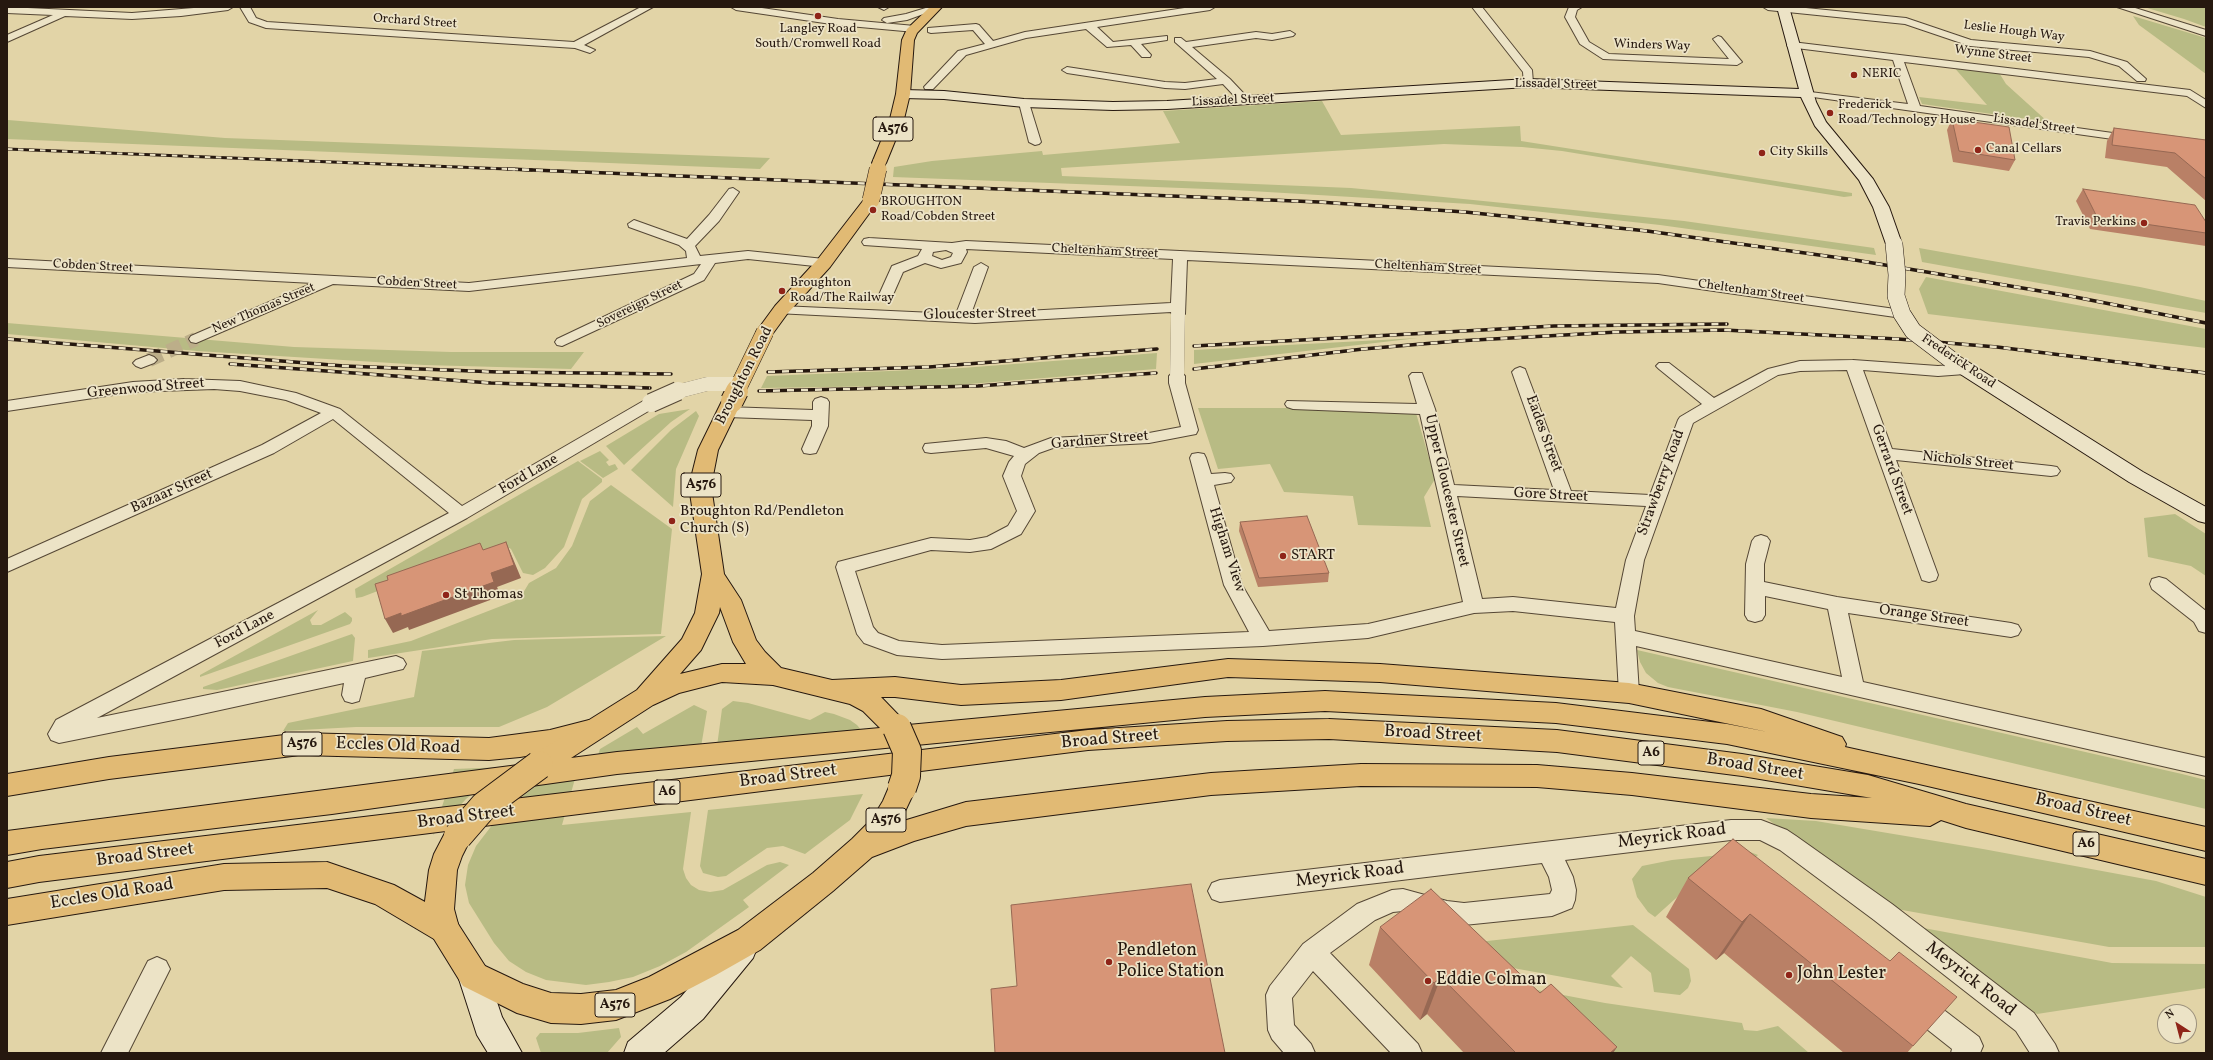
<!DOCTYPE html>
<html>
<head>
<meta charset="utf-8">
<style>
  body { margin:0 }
  #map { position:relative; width:2213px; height:1060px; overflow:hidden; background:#e2d4a7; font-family:Vollkorn,serif }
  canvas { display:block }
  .frame { position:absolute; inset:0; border:8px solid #26180f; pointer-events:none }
  .north { position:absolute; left:2157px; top:1004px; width:40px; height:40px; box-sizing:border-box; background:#ece3c6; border:1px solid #9d927d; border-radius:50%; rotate:324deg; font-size:11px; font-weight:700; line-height:16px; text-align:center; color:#26180f }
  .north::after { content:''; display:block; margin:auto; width:14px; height:18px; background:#8f2418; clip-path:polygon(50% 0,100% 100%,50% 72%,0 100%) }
</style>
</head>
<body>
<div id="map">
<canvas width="2213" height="1060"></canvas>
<div class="frame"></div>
<div class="north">N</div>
</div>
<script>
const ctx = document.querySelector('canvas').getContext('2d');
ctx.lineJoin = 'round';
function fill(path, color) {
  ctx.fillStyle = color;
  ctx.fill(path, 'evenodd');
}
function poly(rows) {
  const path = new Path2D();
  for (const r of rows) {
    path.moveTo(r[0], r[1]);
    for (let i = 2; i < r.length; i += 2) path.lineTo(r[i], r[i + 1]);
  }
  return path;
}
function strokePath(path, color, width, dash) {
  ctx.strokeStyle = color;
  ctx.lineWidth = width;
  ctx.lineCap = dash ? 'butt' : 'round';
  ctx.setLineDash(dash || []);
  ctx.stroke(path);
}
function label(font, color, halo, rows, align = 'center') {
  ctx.font = font + ' Vollkorn,serif';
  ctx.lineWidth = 3.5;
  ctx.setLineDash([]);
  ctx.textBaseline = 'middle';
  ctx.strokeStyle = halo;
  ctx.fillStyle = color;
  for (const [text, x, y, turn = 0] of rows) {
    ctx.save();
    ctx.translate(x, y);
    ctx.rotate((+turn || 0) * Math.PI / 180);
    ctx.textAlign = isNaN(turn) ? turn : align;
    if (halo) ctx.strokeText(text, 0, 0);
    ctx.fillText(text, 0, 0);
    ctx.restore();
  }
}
fill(poly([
  [2144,7,2206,7,2206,27,2184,19],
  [2133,16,2206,38,2206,74,2139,25],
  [1952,65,1998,71,2006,84,2048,122,1922,104,1919,97,1987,105],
  [1322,101,1341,135,1520,126,1521,141,1852,193,1852,196,1844,197,1562,151,1522,147,1444,144,1061,168,1062,176,1351,188,1423,195,1684,221,1874,248,1876,255,1660,225,1470,204,1234,190,893,177,894,167,932,161,1042,151,1043,155,1180,143,1163,111],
  [8,120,225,138,770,158,760,169,7,139],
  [1919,248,2140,287,2206,301,2206,313,1922,262],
  [1926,277,2206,329,2206,348,1928,314,1919,289],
  [7,323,294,347,451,352,584,352,571,369,424,365,197,351,7,334],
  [1418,338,1194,364,1194,350],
  [1157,353,1156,369,957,385,761,388,767,376,962,368],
  [1198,408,1295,408,1416,413,1435,479,1424,497,1431,527,1358,525,1353,496,1284,492,1270,464,1218,469],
  [690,409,671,422,624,465,606,446,659,414],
  [696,411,699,416,676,469,673,507,631,470,671,430],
  [600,451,609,460,606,462,609,466,615,464,618,469,603,478,580,461],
  [578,461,602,479,602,482,582,499,564,547,545,568,533,575,523,573,511,549,506,546,493,547,362,597,356,598,355,589],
  [611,485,672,529,661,634,492,639,368,658,368,650,411,641,514,601,523,593,529,583,556,568,572,546,590,501],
  [2175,514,2206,534,2206,576,2191,566,2148,557,2144,518],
  [318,610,310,620,312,625,321,625,345,612,352,618,352,621,350,624,200,677,200,675],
  [352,634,355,638,353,661,217,690,203,689,203,687],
  [666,636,547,707,499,727,356,727,283,731,288,723,414,697,422,651,514,640],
  [1637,650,2182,774,2206,780,2206,809,1797,712,1668,687,1658,683,1646,673,1640,662],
  [733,701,748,703,810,720,825,712,834,714,850,720,857,725,862,731,717,746,722,709],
  [694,705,707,711,701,747,597,758,600,749,637,727,643,734],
  [580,761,562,825,691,812,683,869,686,878,691,885,699,890,710,892,723,890,767,865,780,862,789,865,743,900,749,907,686,952,660,966,633,977,609,982,586,985,546,980,526,972,509,961,494,943,469,903,465,885,468,865,476,846,503,811,540,783],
  [505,767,466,799,433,835,454,769],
  [863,794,850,820,805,854,783,846,767,848,726,876,718,877,703,873,700,866,708,810],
  [1766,818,1816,821,1983,849,2156,881,2206,897,2206,947,2109,947,1891,908],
  [1750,852,1758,855,1724,887,1705,872,1655,917,1648,912,1637,897,1632,879,1642,866,1672,860],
  [1633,925,1689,969,1691,981,1688,988,1680,995,1654,992,1651,973,1631,956,1611,976,1623,988,1513,968,1460,944],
  [1918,927,2112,963,2206,964,2206,988,2037,1014],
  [1537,990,1605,1003,1742,1023,1744,1030,1757,1031,1778,1026,1809,1053,1570,1053,1540,1009],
  [619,1028,621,1037,607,1053,541,1053,536,1038,540,1033,578,1033]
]), '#b8bb84');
strokePath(poly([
  [149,360,196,339]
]), '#bcae89', 14, [14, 7]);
const street = poly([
  [7,7,132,13,206,7,233,7,228,10,181,16,132,19,65,16,7,42,7,35,53,15,7,13,7,7],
  [240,7,250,7,256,18,267,22,574,42,641,7,653,7,584,45,595,50,590,53,575,48,266,28,249,22,240,7],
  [731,7,755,7,838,19,915,26,920,29,915,32,838,25,736,10,731,7],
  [878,7,889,7,884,10,878,7],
  [929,7,940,8,907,20,887,23,882,20,884,18,906,14,929,7],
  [1191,7,1215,7,1210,10,1097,27,1113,42,1167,36,1167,40,1141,44,1151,55,1150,57,1142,57,1131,45,1107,47,1086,29,1026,38,966,55,933,89,925,89,924,87,958,51,985,44,973,30,931,33,928,32,928,28,976,24,979,25,993,41,1025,32,1191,7],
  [1472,7,1482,7,1532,70,1533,83,1532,85,1524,85,1523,72,1472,7],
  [1569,7,1582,7,1577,10,1575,17,1589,42,1609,54,1729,59,1713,39,1718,36,1721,37,1742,62,1737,65,1603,59,1580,44,1565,17,1569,7],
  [1763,7,1796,7,1906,18,1971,40,2090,51,2127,62,2146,79,2145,81,2137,81,2119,66,2089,57,1970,46,1905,24,1768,10,1763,7],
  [2117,7,2132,7,2206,30,2206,36,2117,7],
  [1290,31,1295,34,1293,36,1272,40,1256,38,1192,47,1230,79,1248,98,1249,100,1244,103,1240,102,1223,84,1185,89,1165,88,1067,73,1062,70,1067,67,1165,82,1185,83,1217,79,1175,42,1175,38,1181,38,1186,42,1256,32,1272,34,1290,31],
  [1792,42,2190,90,2206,100,2206,108,2187,96,1904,62,1920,106,2134,136,2140,139,2134,142,1806,96,1801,93,1802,91,1908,104,1893,60,1788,47,1787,45,1792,42],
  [1024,100,1029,103,1041,142,1039,144,1035,145,1029,142,1019,103,1024,100],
  [733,188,739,192,719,221,695,246,700,256,748,251,824,259,829,260,831,263,829,266,824,267,748,259,715,263,704,280,562,346,557,345,555,342,557,339,694,274,701,264,469,291,333,284,196,343,191,342,189,339,191,336,313,283,7,267,7,259,469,283,687,258,686,251,679,245,629,227,628,224,634,220,687,239,709,215,729,189,733,188],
  [869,238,952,243,966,241,1180,251,1658,275,1902,310,1909,314,1902,318,1658,283,1187,260,1185,314,1178,318,1173,317,1171,312,975,323,776,313,774,310,776,307,781,306,956,314,974,267,981,263,988,267,971,314,1171,303,1173,259,966,249,967,252,961,263,941,268,925,263,903,272,892,297,885,301,878,297,892,266,918,256,922,249,864,245,862,242,864,239,869,238],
  [946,250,953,253,951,257,942,260,932,256,933,252,946,250],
  [149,355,154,357,157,360,154,363,141,368,136,366,133,363,136,360,149,355],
  [1853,360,1938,366,1965,364,1970,366,1973,369,1970,372,1965,374,1938,376,1863,370,1892,449,2051,466,2057,467,2060,471,2057,475,2051,476,1896,460,1938,575,1936,580,1929,582,1922,580,1847,370,1800,371,1778,375,1693,423,1644,560,1634,616,1635,631,1842,677,1828,609,1765,596,1765,615,1762,620,1755,622,1748,620,1745,615,1746,564,1752,541,1755,537,1761,535,1767,537,1770,541,1764,564,1764,582,1837,597,2011,623,2018,625,2021,630,2018,635,2011,637,1848,613,1863,682,2206,758,2206,776,1636,646,1639,693,1636,699,1629,701,1622,699,1619,693,1615,622,1513,611,1474,613,1368,638,1263,646,942,659,897,655,864,643,857,634,836,567,838,562,931,538,970,540,987,537,1008,526,1017,511,1003,476,1009,462,1014,456,986,448,931,453,925,452,923,448,925,444,986,438,1006,441,1024,448,1051,438,1149,433,1181,427,1169,383,1169,376,1172,373,1177,371,1182,373,1185,376,1185,383,1198,430,1196,434,1149,443,1053,448,1039,453,1025,464,1021,476,1035,511,1021,534,991,549,970,552,931,550,855,571,873,627,878,633,899,641,942,645,1249,632,1224,585,1190,458,1192,454,1198,453,1204,454,1206,458,1211,474,1225,473,1231,474,1234,478,1231,482,1214,485,1242,585,1269,631,1368,624,1463,602,1420,414,1293,409,1287,407,1285,404,1287,401,1417,404,1409,376,1412,373,1422,373,1435,409,1454,485,1554,490,1512,372,1515,369,1520,367,1525,369,1571,491,1650,495,1678,420,1680,417,1702,404,1659,369,1656,366,1659,363,1669,363,1714,398,1768,369,1800,361,1853,360],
  [1457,496,1646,506,1626,560,1616,608,1513,597,1482,599,1457,496],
  [184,379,240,381,296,393,340,409,462,506,645,400,657,400,659,403,657,406,467,518,97,718,396,656,403,659,406,664,403,669,365,678,359,701,352,703,345,701,342,695,344,683,188,717,59,743,51,740,48,734,56,720,449,513,333,419,274,453,7,572,7,559,262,445,321,413,286,400,240,391,214,389,133,392,7,411,7,401,133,382,184,379],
  [821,397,827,399,829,402,828,426,818,449,816,453,810,454,804,453,802,449,812,426,812,420,727,417,721,415,719,412,721,409,727,407,813,410,813,402,815,399,821,397],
  [2159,577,2166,579,2206,611,2206,633,2199,631,2194,622,2152,589,2150,584,2152,579,2159,577],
  [1731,820,1761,820,1787,830,1796,836,1892,904,2034,1013,2055,1044,2059,1053,2030,1053,2016,1031,1874,920,1780,850,1760,840,1731,840,1565,860,1573,877,1576,890,1575,900,1572,908,1552,916,1464,925,1447,923,1403,911,1393,912,1375,920,1330,953,1418,1044,1422,1053,1391,1053,1313,971,1292,998,1294,1025,1311,1044,1315,1053,1284,1053,1272,1039,1268,1030,1266,995,1270,986,1303,944,1357,904,1392,890,1403,889,1447,901,1464,903,1550,894,1552,890,1549,877,1542,863,1220,902,1212,899,1208,891,1212,883,1220,880,1731,820],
  [157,957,166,961,170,969,128,1053,101,1053,148,961,157,957],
  [1918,994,1927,997,1979,1037,1983,1046,1980,1053,1951,1053,1952,1049,1909,1015,1905,1006,1909,997,1918,994]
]);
const secondary = poly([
  [1777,7,1789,7,1816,102,1826,122,1873,179,1889,207,1902,244,1900,247,1888,247,1886,244,1873,207,1859,180,1815,126,1801,97,1528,87,1167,109,1113,110,1024,107,944,99,903,98,896,94,903,90,944,91,1024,99,1113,102,1167,101,1528,79,1799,89,1777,7],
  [1950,353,1957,355,2143,472,2206,507,2206,523,2198,521,2129,482,1943,363,1941,359,1943,355,1950,353],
  [742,934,753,938,757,948,753,958,703,1019,664,1053,624,1053,628,1042,681,997,731,938,742,934],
  [474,961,485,966,502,1017,522,1053,488,1053,477,1035,458,976,463,966,474,961]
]);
const primary = poly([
  [589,720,598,723,602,730,598,737,550,752,520,757,489,760,300,755,109,779,7,796,7,774,109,757,300,733,489,738,550,730,589,720],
  [327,862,394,885,456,919,460,929,456,939,445,943,434,939,375,904,327,888,224,890,7,925,7,899,224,864,327,862]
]);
const highway = poly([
  [930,7,942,7,917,33,914,40,910,94,904,119,886,163,884,166,874,166,872,163,890,119,896,94,902,40,907,29,930,7],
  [871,195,876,197,879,200,830,267,787,314,771,336,765,337,759,336,756,332,775,306,818,259,866,197,871,195],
  [732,395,739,397,742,401,718,450,711,486,724,574,741,600,756,640,765,652,781,668,832,680,895,677,961,685,1061,680,1228,659,1380,664,1629,683,1761,709,1842,737,1846,744,1845,747,2206,827,2206,851,1919,784,1727,744,1556,723,1325,711,1205,717,617,774,332,814,42,849,7,855,7,831,526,764,530,757,637,690,682,639,695,613,702,574,689,486,698,450,722,401,725,397,732,395],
  [720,607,733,642,746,664,722,664,680,674,701,650,719,613,720,607],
  [1228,677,1380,682,1629,703,1768,732,1727,724,1556,703,1325,691,1205,697,908,725,881,697,895,697,961,705,1061,700,1228,677],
  [722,682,773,685,850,704,863,711,880,728,617,752,571,758,653,705,679,693,722,682],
  [1329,719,1557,730,1742,754,1868,775,1966,804,2206,859,2206,885,1966,828,1941,820,1930,826,1811,818,1632,795,1537,787,1361,786,1211,795,966,826,914,841,872,857,833,891,760,950,716,975,670,999,616,1020,581,1024,551,1023,517,1013,463,986,434,939,424,909,429,870,434,854,446,831,39,882,7,888,7,862,39,856,1088,730,1227,721,1329,719],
  [1329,739,1557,752,1742,776,1872,798,1811,794,1632,773,1537,765,1361,764,1211,773,966,802,900,822,916,788,912,780,902,777,892,780,883,801,872,819,852,839,813,873,738,930,649,977,616,990,581,994,551,993,523,984,485,966,458,924,454,909,457,870,462,856,472,836,468,828,1088,750,1227,741,1329,739]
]);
strokePath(street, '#554735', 2);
strokePath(secondary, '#26180f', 2);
strokePath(primary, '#26180f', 2);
strokePath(highway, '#26180f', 2);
fill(street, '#ece3c6');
fill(secondary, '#ece3c6');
fill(primary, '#e1ba74');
fill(highway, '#e1ba74');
const railFar1 = poly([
  [7,149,532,170]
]);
const rail = poly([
  [508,169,1319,202,1465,212,1647,231,1855,260,2070,296,2206,323],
  [7,339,344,366,498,372,671,374],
  [1194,346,1554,326,1727,324],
  [230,364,491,383,650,388],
  [1194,369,1363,349,1457,341,1618,332,1724,330,1898,339,1997,347,2206,373],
  [768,372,929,367,1157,349],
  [759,391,978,386,1156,373]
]);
strokePath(railFar1, '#26180f', 3);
strokePath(rail, '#26180f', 3.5);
strokePath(railFar1, '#ece3c6', 2, [5.5]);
strokePath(rail, '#ece3c6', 2.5, [7]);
const streetBridgeFar1 = poly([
  [1177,376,1178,314],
  [676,392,707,384,740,384]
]);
const streetBridge = poly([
  [651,403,678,391]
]);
const secondaryBridge = poly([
  [1894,244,1897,275,1896,296,1902,314,1913,331,1950,359]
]);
const highwayBridgeFar3 = poly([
  [877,170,879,163]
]);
const highwayBridgeFar2 = poly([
  [871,200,878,169],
  [736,392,765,332]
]);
const highwayBridgeFar1 = poly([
  [732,401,737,391]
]);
const highwayBridge = poly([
  [897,728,907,751,906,776,902,788],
  [458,836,484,806,539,765]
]);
strokePath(streetBridgeFar1, '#554735', 14, []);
strokePath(streetBridge, '#554735', 20, []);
strokePath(secondaryBridge, '#26180f', 18, []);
strokePath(highwayBridgeFar3, '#26180f', 14, []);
strokePath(highwayBridgeFar2, '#26180f', 18, []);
strokePath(highwayBridgeFar1, '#26180f', 24, []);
strokePath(highwayBridge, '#26180f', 30, []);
strokePath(streetBridgeFar1, '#ece3c6', 14);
strokePath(streetBridge, '#ece3c6', 18);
strokePath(secondaryBridge, '#ece3c6', 17);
strokePath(highwayBridgeFar3, '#e1ba74', 13);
strokePath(highwayBridgeFar2, '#e1ba74', 17);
strokePath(highwayBridgeFar1, '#e1ba74', 22);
strokePath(highwayBridge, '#e1ba74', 28);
fill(poly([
  [1952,119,2015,160,2009,171,1953,162,1947,130],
  [2114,128,2206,140,2206,201,2167,167,2105,158,2107,141],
  [2083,189,2206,233,2206,246,2090,229,2076,201],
  [1240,522,1329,573,1328,582,1258,587,1239,531],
  [1733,839,1913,1046,1907,1053,1844,1053,1724,953,1716,960,1666,917,1688,878],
  [1380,927,1540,993,1617,1047,1613,1053,1464,1053,1427,1014,1420,1020,1369,965]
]), '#b98066');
fill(poly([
  [506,542,521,578,497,587,501,596,409,630,408,627,393,633,385,619,491,573],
  [1750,914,1724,953,1716,960,1742,922],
  [1441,977,1427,1014,1420,1020,1434,983],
  [1617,1047,1613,1053,1610,1053]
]), '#966853');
const building = poly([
  [1952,119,2009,127,2015,160,1959,151,1952,119],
  [2114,128,2206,140,2206,179,2175,153,2112,145,2114,128],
  [2083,189,2195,205,2206,222,2206,233,2097,217,2083,189],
  [1307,516,1329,573,1259,578,1240,522,1307,516],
  [506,542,514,565,491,573,494,582,401,616,401,613,385,619,375,584,388,580,387,576,480,543,483,550,506,542],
  [1733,839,1890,961,1899,952,1957,997,1913,1046,1750,914,1742,922,1688,878,1733,839],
  [1191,884,1225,1053,995,1053,991,989,1017,986,1011,905,1191,884],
  [1431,889,1540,993,1551,984,1617,1047,1610,1053,1516,1053,1441,977,1434,983,1380,927,1431,889]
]);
fill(building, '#d79577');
strokePath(building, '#966853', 1);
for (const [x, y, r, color] of [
  [818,16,4,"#8f2418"],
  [1854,75,4,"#8f2418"],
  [1830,113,4,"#8f2418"],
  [1978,150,4,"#8f2418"],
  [1762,153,4,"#8f2418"],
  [873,210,4,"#8f2418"],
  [2144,223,4,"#8f2418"],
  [782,291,4,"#8f2418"],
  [672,521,4,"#8f2418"],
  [1283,556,4,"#8f2418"],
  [446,595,4,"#8f2418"],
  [1109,962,4,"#8f2418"],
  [1789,975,4,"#8f2418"],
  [1428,981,4,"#8f2418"]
]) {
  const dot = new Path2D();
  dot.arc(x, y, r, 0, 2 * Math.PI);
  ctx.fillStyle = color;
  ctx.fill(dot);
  strokePath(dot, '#ece3c6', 1.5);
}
label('13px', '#26180f', '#ece3c6', [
  ["Orchard Street",415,22,4],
  ["Leslie Hough Way",2014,32,7],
  ["Winders Way",1652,46,2],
  ["Wynne Street",1993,55,7],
  ["Lissadel Street",1556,85,1],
  ["Lissadel Street",1233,101,-3],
  ["Lissadel Street",2034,125,8],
  ["Cheltenham Street",1105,252,3],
  ["Cobden Street",93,267,3],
  ["Cheltenham Street",1428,268,3],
  ["Cobden Street",417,284,3],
  ["Cheltenham Street",1751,292,8],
  ["Sovereign Street",640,305,-26],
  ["New Thomas Street",264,309,-23],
  ["Frederick Road",1958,362,34]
]);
label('13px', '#26180f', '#ece3c6', [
  ["Langley Road",818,30,"center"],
  ["South/Cromwell Road",818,45,"center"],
  ["NERIC",1862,75],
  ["Frederick",1838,106],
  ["Road/Technology House",1838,121],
  ["Canal Cellars",1986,150],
  ["City Skills",1770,153],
  ["BROUGHTON",881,203],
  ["Road/Cobden Street",881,218],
  ["Travis Perkins",2136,223,"right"],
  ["Broughton",790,284],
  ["Road/The Railway",790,299]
], 'left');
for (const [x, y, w] of [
  [893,129,40],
  [701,485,40],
  [302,744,40],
  [1651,753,26],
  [667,792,26],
  [886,820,40],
  [2086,844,26],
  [615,1005,40]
]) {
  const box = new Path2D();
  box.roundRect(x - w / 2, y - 12, w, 24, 3);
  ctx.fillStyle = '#ece3c6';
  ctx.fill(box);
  strokePath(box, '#26180f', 1);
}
label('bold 14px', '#26180f', null, [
  ["A576",893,129],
  ["A576",701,485],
  ["A576",302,744],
  ["A6",1651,753],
  ["A6",667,792],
  ["A576",886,820],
  ["A6",2086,844],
  ["A576",615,1005]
]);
label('15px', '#26180f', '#ece3c6', [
  ["Gloucester Street",980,315,-1],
  ["Broughton Road",745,376,-63],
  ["Greenwood Street",146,389,-5],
  ["Eades Street",1543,434,70],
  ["Gardner Street",1100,441,-5],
  ["Nichols Street",1968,462,6],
  ["Gerrard Street",1891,470,70],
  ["Ford Lane",529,475,-30],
  ["Strawberry Road",1662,483,-70],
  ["Upper Gloucester Street",1446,491,77],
  ["Bazaar Street",172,492,-24],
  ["Gore Street",1551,496,3],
  ["Higham View",1226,550,72],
  ["Orange Street",1924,617,8],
  ["Ford Lane",245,630,-28]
]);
label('15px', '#26180f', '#ece3c6', [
  ["Broughton Rd/Pendleton",680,512],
  ["Church (S)",680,529],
  ["START",1291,556],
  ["St Thomas",454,595]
], 'left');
label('18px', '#26180f', '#ece3c6', [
  ["Broad Street",1433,735,3],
  ["Broad Street",1110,740,-5],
  ["Eccles Old Road",398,747,2],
  ["Broad Street",1755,768,9],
  ["Broad Street",788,777,-7],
  ["Broad Street",2083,811,13],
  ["Broad Street",466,818,-7],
  ["Meyrick Road",1672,837,-7],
  ["Broad Street",145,856,-7],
  ["Meyrick Road",1350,876,-7],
  ["Eccles Old Road",112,895,-9],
  ["Meyrick Road",1970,980,38]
]);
label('18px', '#26180f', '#ece3c6', [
  ["Pendleton",1117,952],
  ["Police Station",1117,973],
  ["John Lester",1797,975],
  ["Eddie Colman",1436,981]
], 'left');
</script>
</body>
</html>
